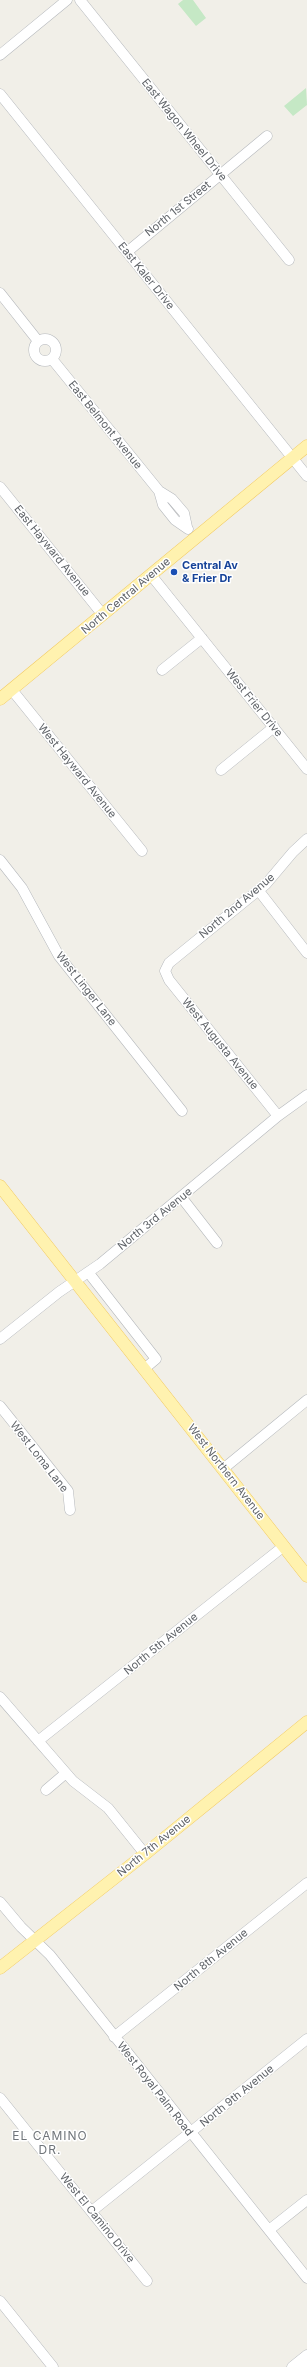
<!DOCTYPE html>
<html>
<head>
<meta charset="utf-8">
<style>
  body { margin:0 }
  canvas { display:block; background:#f1efe8 }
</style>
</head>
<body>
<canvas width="307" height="2367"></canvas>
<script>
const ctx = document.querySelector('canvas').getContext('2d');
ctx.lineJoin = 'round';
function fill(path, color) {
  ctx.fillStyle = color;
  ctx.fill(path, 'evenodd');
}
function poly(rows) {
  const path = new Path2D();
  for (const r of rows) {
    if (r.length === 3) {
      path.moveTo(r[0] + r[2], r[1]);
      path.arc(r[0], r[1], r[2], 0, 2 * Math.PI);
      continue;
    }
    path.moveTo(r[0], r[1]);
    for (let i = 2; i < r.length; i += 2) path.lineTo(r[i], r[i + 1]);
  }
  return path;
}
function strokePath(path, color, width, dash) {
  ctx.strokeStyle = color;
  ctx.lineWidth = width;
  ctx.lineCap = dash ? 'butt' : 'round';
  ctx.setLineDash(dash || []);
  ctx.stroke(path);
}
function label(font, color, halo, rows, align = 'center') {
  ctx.font = font + ' Inter,sans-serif';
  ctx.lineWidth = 3;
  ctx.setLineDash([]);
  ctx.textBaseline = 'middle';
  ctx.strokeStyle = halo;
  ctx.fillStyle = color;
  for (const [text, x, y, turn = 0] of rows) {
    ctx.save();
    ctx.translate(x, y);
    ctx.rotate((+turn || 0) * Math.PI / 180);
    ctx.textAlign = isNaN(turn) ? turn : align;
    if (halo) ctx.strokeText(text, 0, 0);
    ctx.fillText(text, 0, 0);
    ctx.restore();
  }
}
fill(poly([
  [183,0,193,0,206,18,196,26,178,4],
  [306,88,307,105,293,116,284,106]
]), '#c5e8c5');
const minor = poly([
  [80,0,289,260],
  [0,55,67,0],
  [0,94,307,476],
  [127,252,267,136],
  [0,293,38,341],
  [45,350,11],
  [52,359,159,491,172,499,184,513,187,527],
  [0,487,103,615],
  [159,491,163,505,175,520,188,529],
  [151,575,307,769],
  [162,670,202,638],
  [12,690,142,851],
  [221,770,274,727],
  [0,860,22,888,59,956,182,1111],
  [259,891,307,953],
  [278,1116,169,980,165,971,169,963,266,884,293,852,307,839],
  [182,1198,217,1243],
  [88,1272,156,1359,144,1369],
  [0,1339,59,1292,100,1264,278,1116,307,1095],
  [0,1406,68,1491,70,1510],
  [223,1469,307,1400],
  [0,1697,73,1781,108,1808,145,1854],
  [38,1741,284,1546],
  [46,1790,66,1773],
  [0,1902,21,1927,50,1955,307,2278],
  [114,2037,307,1883],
  [0,2098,147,2281],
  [92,2211,307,2039],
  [269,2230,307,2200],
  [0,2301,53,2367],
  [292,2367,307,2355],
  [304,2367,307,2364]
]);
const major = poly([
  [0,699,307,446],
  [0,1186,307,1576],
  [0,1968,145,1854,307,1722]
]);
strokePath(minor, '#b5b8bc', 11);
strokePath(major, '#f2c960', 13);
strokePath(minor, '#fff', 10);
strokePath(major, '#fff2af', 12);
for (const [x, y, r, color] of [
  [174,572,4,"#1a4fb4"]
]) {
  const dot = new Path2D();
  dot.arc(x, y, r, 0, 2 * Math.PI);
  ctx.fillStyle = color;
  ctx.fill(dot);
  strokePath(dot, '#fff', 1.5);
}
label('11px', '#5f6368', '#fff', [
  ["East Wagon Wheel Drive",184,130,51],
  ["North 1st Street",178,209,-39],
  ["East Kaler Drive",146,276,51],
  ["East Belmont Avenue",105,425,51],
  ["East Hayward Avenue",52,551,51],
  ["North Central Avenue",126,596,-40],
  ["West Frier Drive",254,703,51],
  ["West Hayward Avenue",77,771,51],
  ["North 2nd Avenue",237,906,-40],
  ["West Linger Lane",86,989,52],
  ["West Augusta Avenue",220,1044,51],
  ["North 3rd Avenue",155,1219,-39],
  ["West Loma Lane",39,1457,52],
  ["West Northern Avenue",226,1472,52],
  ["North 5th Avenue",161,1644,-39],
  ["North 7th Avenue",154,1846,-39],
  ["North 8th Avenue",211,1960,-39],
  ["West Royal Palm Road",155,2089,52],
  ["North 9th Avenue",237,2096,-39],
  ["West El Camino Drive",97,2218,51]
]);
label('bold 11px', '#164399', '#fff', [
  ["Central Av",182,566],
  ["& Frier Dr",182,579]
], 'left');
ctx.letterSpacing = '1px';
label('12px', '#70757a', '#fff', [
  ["EL CAMINO",50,2136],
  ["DR.",50,2150]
]);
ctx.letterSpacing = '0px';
</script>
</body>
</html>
